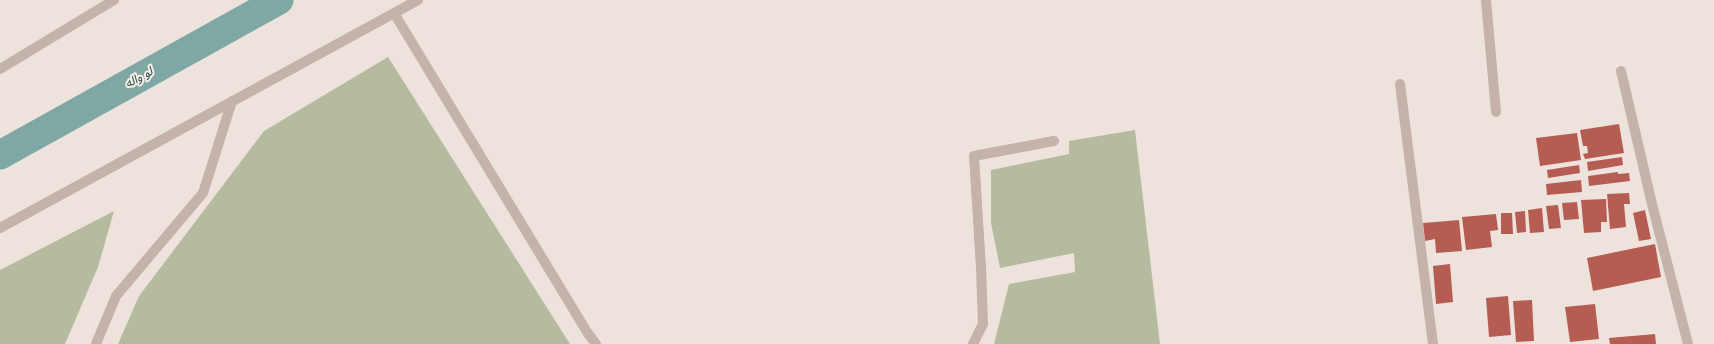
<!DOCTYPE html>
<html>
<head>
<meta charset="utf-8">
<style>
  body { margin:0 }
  canvas { display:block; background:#eee3dc }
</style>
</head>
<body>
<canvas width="1714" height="344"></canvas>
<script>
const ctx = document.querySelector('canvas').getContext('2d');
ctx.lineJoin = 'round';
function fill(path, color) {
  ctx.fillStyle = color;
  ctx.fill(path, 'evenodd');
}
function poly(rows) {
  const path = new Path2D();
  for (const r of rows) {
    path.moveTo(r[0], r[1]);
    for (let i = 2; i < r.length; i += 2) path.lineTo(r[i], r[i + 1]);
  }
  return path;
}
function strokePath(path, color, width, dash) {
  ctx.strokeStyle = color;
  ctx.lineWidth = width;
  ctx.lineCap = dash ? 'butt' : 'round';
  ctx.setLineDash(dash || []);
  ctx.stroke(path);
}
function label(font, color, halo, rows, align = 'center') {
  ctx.font = font + ' Helvetica,"Noto Sans Arabic",sans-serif';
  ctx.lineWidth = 4;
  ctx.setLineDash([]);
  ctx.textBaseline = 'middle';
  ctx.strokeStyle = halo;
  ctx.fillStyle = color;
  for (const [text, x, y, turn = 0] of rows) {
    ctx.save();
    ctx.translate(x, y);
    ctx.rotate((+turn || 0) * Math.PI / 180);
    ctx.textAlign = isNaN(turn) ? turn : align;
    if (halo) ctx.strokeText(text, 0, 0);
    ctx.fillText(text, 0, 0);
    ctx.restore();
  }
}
fill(poly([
  [388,57,570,344,118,344,139,296,264,131],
  [1135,130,1160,344,994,344,1009,284,1075,272,1074,253,1000,268,991,223,991,170,1069,154,1069,141],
  [114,211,98,267,65,344,0,344,0,270]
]), '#b5bb9e');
strokePath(poly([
  [0,155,279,0]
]), '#7fa7a3', 29);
fill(poly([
  [1619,124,1624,153,1585,159,1583,154,1588,153,1587,146,1583,146,1580,130],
  [1577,133,1581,160,1540,166,1536,138],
  [1622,157,1623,165,1588,171,1587,162],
  [1579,165,1580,173,1548,178,1547,170],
  [1618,172,1618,174,1629,173,1630,181,1589,186,1588,176],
  [1581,180,1582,192,1547,195,1546,184],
  [1629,193,1630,204,1624,204,1626,227,1610,229,1607,194],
  [1606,199,1607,222,1601,222,1601,232,1584,233,1581,200],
  [1577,202,1579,219,1564,220,1562,203],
  [1558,205,1561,228,1549,229,1546,206],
  [1542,208,1544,232,1530,233,1528,210],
  [1645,210,1651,239,1639,241,1633,213],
  [1525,211,1526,232,1517,233,1515,212],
  [1501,213,1512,213,1513,234,1501,234],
  [1496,214,1498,230,1490,231,1492,247,1466,250,1462,217],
  [1459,220,1462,251,1436,253,1435,239,1425,241,1423,223],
  [1655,244,1661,277,1593,291,1587,258],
  [1450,264,1453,302,1436,304,1433,266],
  [1508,296,1511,335,1489,337,1486,298],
  [1532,300,1534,341,1516,342,1513,301],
  [1595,304,1599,339,1570,342,1565,307],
  [1655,334,1656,344,1610,344,1609,338]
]), '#b55d53');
strokePath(poly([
  [1486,0,1496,112],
  [394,13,587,332,596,344],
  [0,69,114,0],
  [1621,71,1652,204,1688,344],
  [1400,84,1433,344],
  [0,228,418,0],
  [96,344,116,296,203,193,232,101],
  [973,344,983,324,981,268,974,156,1054,141]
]), '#c5b2aa', 10);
label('italic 12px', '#234f4c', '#f7eee8', [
  ["لو واله",139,78,-29]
]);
</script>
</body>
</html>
